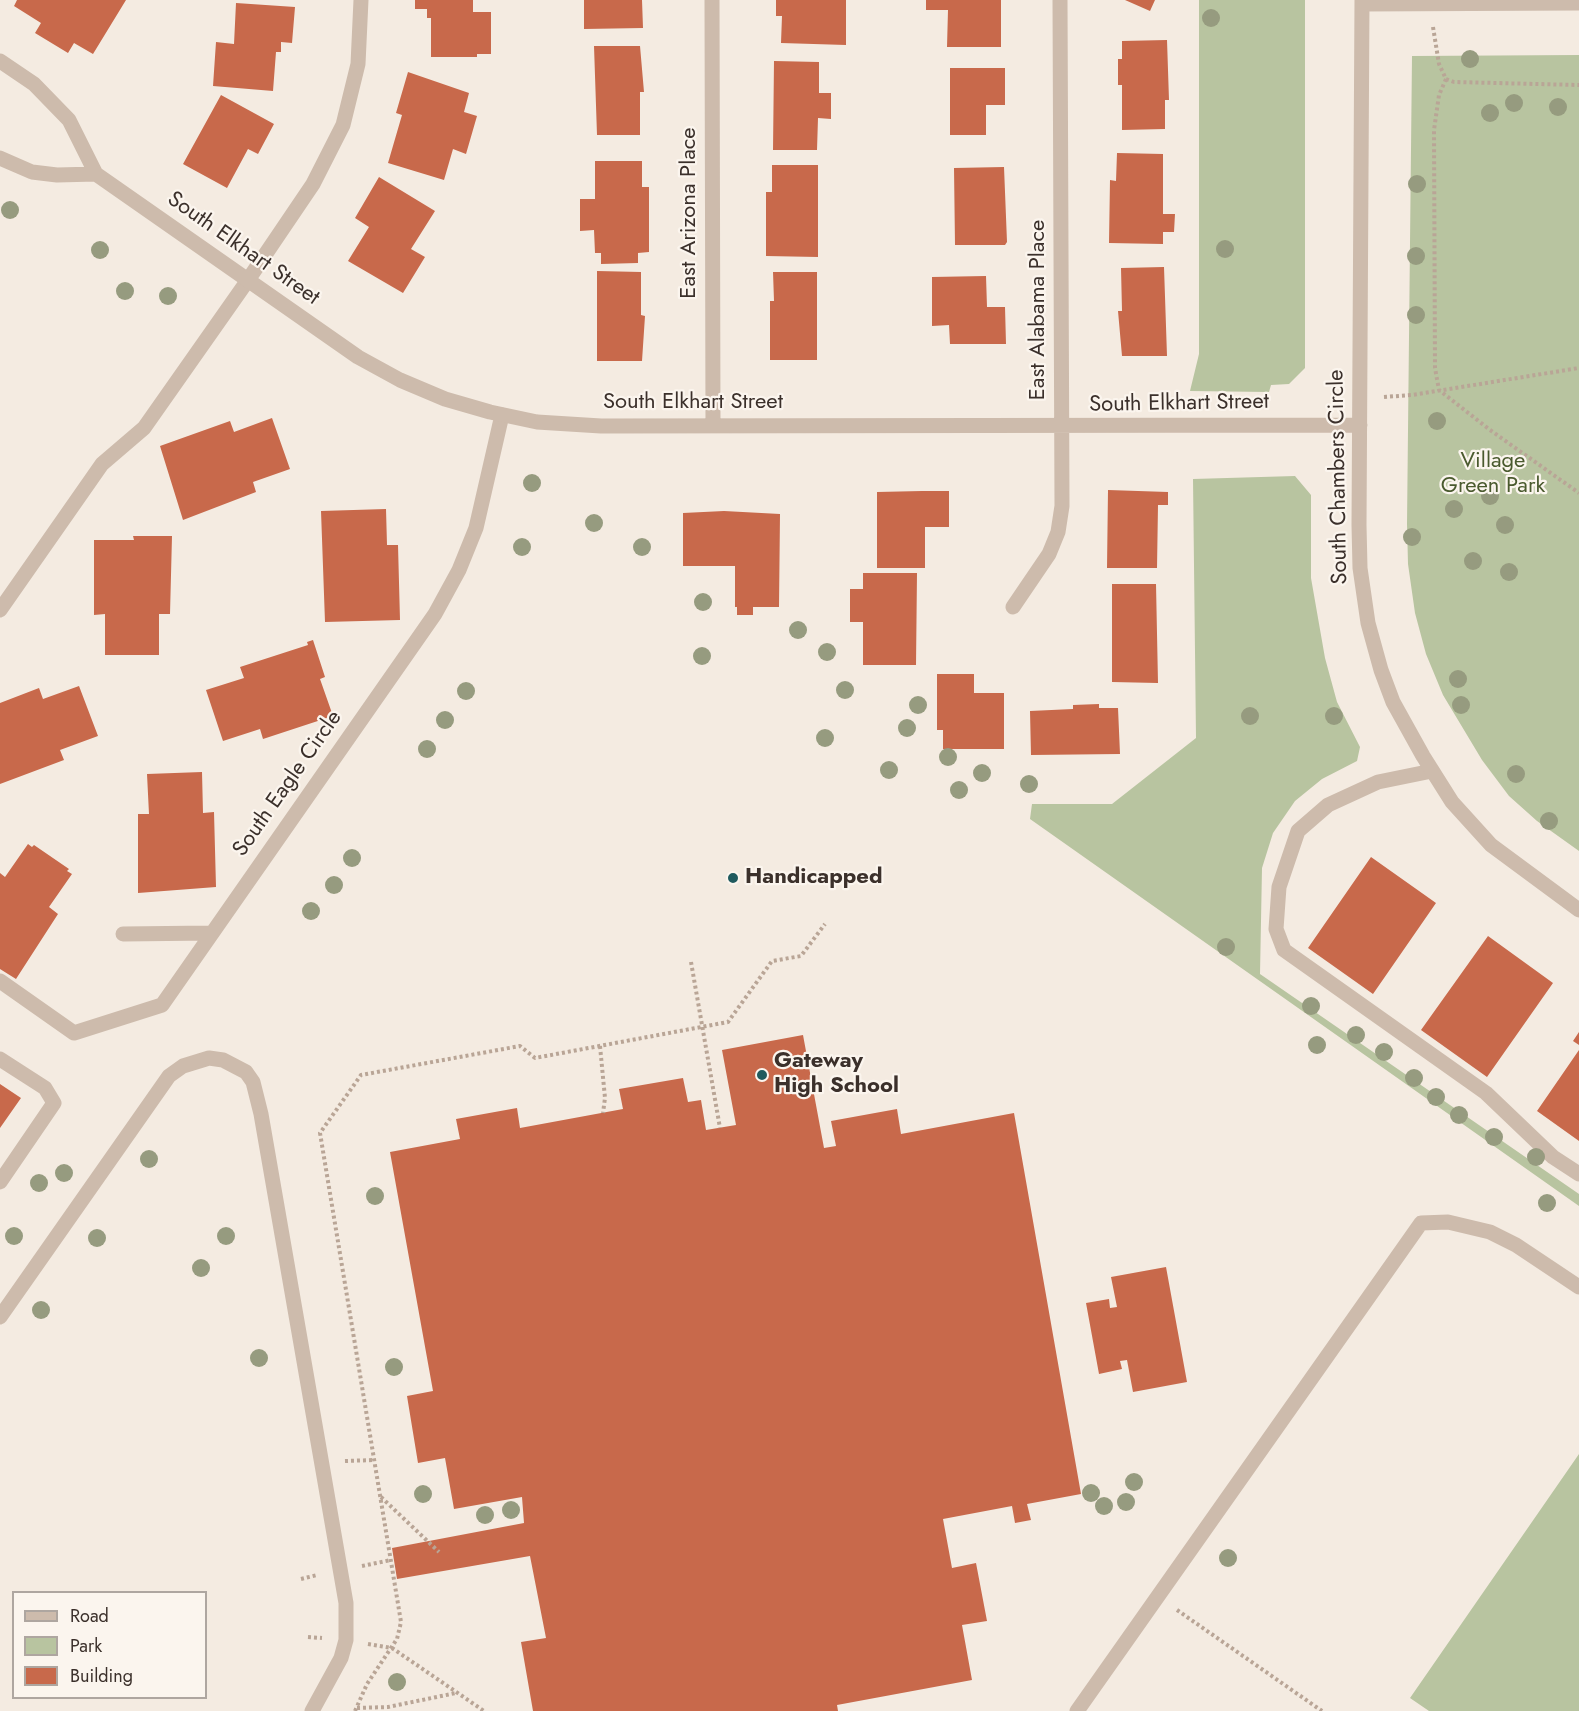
<!DOCTYPE html>
<html>
<head>
<meta charset="utf-8">
<style>
  body { margin:0 }
  #map { position:relative; width:1579px; height:1711px; overflow:hidden; background:#f4ebe1; font-family:Jost,sans-serif }
  canvas { display:block }
  .legend { position:absolute; left:12px; top:1591px; width:195px; height:108px; box-sizing:border-box; background:#fbf5ee; border:2px solid #aea6a0; margin:0; padding:8px 10px; list-style:none; font-size:18px; color:#3b302b }
  .legend li { display:flex; align-items:center; gap:12px; height:30px }
  .legend b { width:30px; border:2px solid #aea6a0 }
</style>
</head>
<body>
<div id="map">
<canvas width="1579" height="1711"></canvas>
<ul class="legend">
<li><b style="height:8px;background:#cdbbac"></b>Road</li>
<li><b style="height:16px;background:#b8c4a0"></b>Park</li>
<li><b style="height:16px;background:#c8694b"></b>Building</li>
</ul>
</div>
<script>
const ctx = document.querySelector('canvas').getContext('2d');
ctx.lineJoin = 'round';
function fill(path, color) {
  ctx.fillStyle = color;
  ctx.fill(path, 'evenodd');
}
function poly(rows) {
  const path = new Path2D();
  for (const r of rows) {
    path.moveTo(r[0], r[1]);
    for (let i = 2; i < r.length; i += 2) path.lineTo(r[i], r[i + 1]);
  }
  return path;
}
function strokePath(path, color, width, dash) {
  ctx.strokeStyle = color;
  ctx.lineWidth = width;
  ctx.lineCap = dash ? 'butt' : 'round';
  ctx.setLineDash(dash || []);
  ctx.stroke(path);
}
function label(font, color, halo, rows, align = 'center') {
  ctx.font = font + ' Jost,sans-serif';
  ctx.lineWidth = 4.5;
  ctx.setLineDash([]);
  ctx.textBaseline = 'middle';
  ctx.strokeStyle = halo;
  ctx.fillStyle = color;
  for (const [text, x, y, turn = 0] of rows) {
    ctx.save();
    ctx.translate(x, y);
    ctx.rotate((+turn || 0) * Math.PI / 180);
    ctx.textAlign = isNaN(turn) ? turn : align;
    if (halo) ctx.strokeText(text, 0, 0);
    ctx.fillText(text, 0, 0);
    ctx.restore();
  }
}
fill(poly([
  [1199,0,1305,0,1305,368,1289,384,1271,385,1269,392,1190,391,1199,354],
  [1579,55,1579,851,1537,821,1509,796,1482,760,1443,695,1426,654,1415,613,1408,564,1407,524,1412,56],
  [1295,476,1311,495,1311,578,1325,658,1337,702,1360,747,1357,761,1322,779,1295,801,1273,833,1262,868,1260,974,1579,1194,1579,1206,1030,819,1032,804,1112,804,1196,738,1193,479],
  [1579,1454,1579,1711,1429,1711,1410,1698]
]), '#b8c4a0');
fill(poly([
  [17,0,126,0,93,54,74,43,68,53,35,33,41,23,14,6],
  [415,0,473,0,473,12,491,12,491,54,477,54,477,57,431,57,431,18,427,18,427,9,415,9],
  [584,0,642,0,643,28,584,29],
  [776,0,846,0,846,45,781,43,782,16,776,16],
  [926,0,1001,0,1001,47,947,47,948,10,926,10],
  [1125,0,1155,0,1150,11],
  [236,3,295,7,292,43,281,42,281,52,276,52,273,91,213,86,216,42,234,44],
  [1167,40,1169,100,1165,100,1165,129,1122,130,1122,85,1118,85,1118,59,1122,59,1122,41],
  [594,46,640,46,644,92,640,92,640,135,597,135],
  [774,61,819,62,819,93,831,93,831,119,818,118,817,150,773,150],
  [950,68,1005,68,1005,105,986,105,986,135,950,135],
  [408,72,469,93,464,112,477,116,466,154,453,149,444,180,388,163,402,115,396,113],
  [221,95,274,124,258,154,248,149,227,188,183,164],
  [1117,153,1163,154,1163,214,1175,214,1174,232,1163,232,1163,244,1109,243,1110,180,1116,181],
  [595,161,642,161,642,187,649,187,649,252,638,253,638,263,601,264,601,253,595,253,594,230,580,231,580,199,595,199],
  [772,165,818,165,818,257,766,256,766,192,772,192],
  [1004,167,1007,242,1005,245,955,245,954,168],
  [379,177,435,211,411,249,425,257,403,293,348,261,369,227,355,218],
  [1164,267,1167,356,1122,356,1118,311,1122,311,1121,268],
  [597,271,641,272,641,315,645,316,642,361,597,361],
  [773,272,817,272,817,360,770,360,770,301,774,301],
  [986,276,987,307,1005,307,1006,344,950,344,949,325,932,326,932,277],
  [272,418,290,469,253,482,256,492,183,520,160,446,230,421,234,432],
  [1108,490,1168,492,1168,505,1158,505,1157,568,1107,568],
  [922,491,949,491,949,527,925,527,925,568,877,568,877,492],
  [386,509,387,545,398,545,400,620,325,622,321,511],
  [724,511,780,514,779,607,753,607,753,615,737,615,737,607,735,607,735,566,683,566,683,513],
  [133,536,172,536,170,614,159,614,159,655,105,655,105,614,94,615,94,540,134,540],
  [863,573,917,573,916,665,863,665,863,622,850,622,850,589,863,589],
  [1112,584,1156,584,1158,683,1112,682],
  [313,640,325,677,320,679,333,716,263,739,260,729,223,741,206,690,244,678,240,667,308,645,307,642],
  [937,674,974,674,974,693,1004,693,1004,749,943,749,943,730,937,730],
  [79,686,98,736,60,750,64,760,0,784,0,703,39,688,43,699],
  [1099,704,1099,708,1118,708,1120,754,1031,755,1030,711,1073,709,1073,705],
  [202,772,203,813,214,812,216,887,138,893,138,814,149,814,147,774],
  [28,844,32,847,34,845,69,869,67,871,72,874,49,907,58,914,16,979,0,969,0,873,5,877],
  [1371,857,1436,903,1373,994,1308,948],
  [1488,936,1553,983,1487,1077,1421,1030],
  [1579,1032,1579,1045,1573,1041],
  [803,1035,824,1148,836,1146,831,1121,897,1109,901,1134,1014,1113,1081,1494,1027,1504,1031,1520,1015,1523,1012,1506,943,1519,952,1568,976,1563,987,1621,962,1625,972,1680,837,1705,838,1711,533,1711,521,1642,546,1638,530,1556,397,1579,392,1548,524,1523,522,1497,454,1509,445,1458,418,1463,407,1396,433,1391,390,1152,460,1139,456,1119,517,1108,520,1128,623,1109,619,1089,683,1078,688,1102,701,1100,706,1130,736,1125,722,1050],
  [1579,1050,1579,1141,1537,1111],
  [0,1084,21,1098,0,1128],
  [1166,1267,1187,1382,1133,1392,1127,1360,1120,1361,1122,1369,1099,1374,1086,1303,1109,1299,1110,1308,1117,1307,1111,1277]
]), '#c8694b');
strokePath(poly([
  [1433,27,1439,64,1446,79,1454,82,1579,85],
  [1446,79,1439,95,1434,130,1435,368,1439,390,1490,430,1579,493],
  [1384,397,1412,395,1579,368],
  [691,962,720,1128],
  [600,1046,605,1098,603,1113],
  [345,1461,375,1460],
  [381,1497,439,1552],
  [362,1566,391,1560],
  [301,1579,317,1575],
  [1177,1610,1322,1711],
  [308,1637,322,1638],
  [368,1644,392,1648,484,1711],
  [357,1708,388,1707,456,1693],
  [355,1711,367,1684,397,1639,401,1622,320,1133,361,1075,520,1046,535,1058,728,1022,772,961,801,956,825,924]
]), '#b9a596', 4, [3, 3]);
strokePath(poly([
  [0,610,102,464,144,428,248,280],
  [1432,771,1378,782,1328,805,1298,831,1279,887,1276,929,1284,950,1486,1093,1553,1157,1579,1174],
  [123,934,211,933],
  [0,981,74,1033,162,1005,435,614,459,570,476,528,502,415],
  [0,1059,45,1088,54,1103,0,1182],
  [0,1317,169,1076,183,1066,209,1058,223,1060,246,1072,253,1082,261,1114,346,1603,346,1640,341,1658,312,1711],
  [1077,1711,1421,1223,1448,1222,1490,1232,1516,1245,1579,1287]
]), '#cdbbac', 15);
strokePath(poly([
  [712,0,713,426],
  [1362,0,1359,525,1360,568,1368,623,1381,670,1393,702,1423,756,1452,802,1491,845,1579,910],
  [1362,4,1579,3],
  [0,61,34,84,69,120,96,174,358,357,400,380,445,399,490,412,537,422,601,426,1360,425],
  [0,158,32,172,57,175,96,174],
  [248,280,313,184,343,125,358,64,361,0],
  [1013,607,1049,554,1058,532,1062,506,1060,0]
]), '#cdbbac', 15);
ctx.fillStyle = '#969b7f';
for (const [x, y] of [
  [1211,18],
  [1470,59],
  [1514,103],
  [1558,107],
  [1490,113],
  [1417,184],
  [10,210],
  [1225,249],
  [100,250],
  [1416,256],
  [125,291],
  [168,296],
  [1416,315],
  [1437,421],
  [532,483],
  [1490,496],
  [1454,509],
  [594,523],
  [1505,525],
  [1412,537],
  [522,547],
  [642,547],
  [1473,561],
  [1509,572],
  [703,602],
  [798,630],
  [827,652],
  [702,656],
  [1458,679],
  [845,690],
  [466,691],
  [918,705],
  [1461,705],
  [1250,716],
  [1334,716],
  [445,720],
  [907,728],
  [825,738],
  [427,749],
  [948,757],
  [889,770],
  [982,773],
  [1516,774],
  [1029,784],
  [959,790],
  [1549,821],
  [352,858],
  [334,885],
  [311,911],
  [1226,947],
  [1311,1006],
  [1356,1035],
  [1317,1045],
  [1384,1052],
  [1414,1078],
  [1436,1097],
  [1459,1115],
  [1494,1137],
  [1536,1157],
  [149,1159],
  [64,1173],
  [39,1183],
  [375,1196],
  [1547,1203],
  [14,1236],
  [226,1236],
  [97,1238],
  [201,1268],
  [41,1310],
  [259,1358],
  [394,1367],
  [1134,1482],
  [1091,1493],
  [423,1494],
  [1126,1502],
  [1104,1506],
  [511,1510],
  [485,1515],
  [1228,1558],
  [397,1682]
]) {
  ctx.beginPath();
  ctx.arc(x, y, 9, 0, 2 * Math.PI);
  ctx.fill();
}
for (const [x, y, r, color] of [
  [733,878,6,"#1f5a5e"],
  [762,1075,6,"#1f5a5e"]
]) {
  const dot = new Path2D();
  dot.arc(x, y, r, 0, 2 * Math.PI);
  ctx.fillStyle = color;
  ctx.fill(dot);
  strokePath(dot, '#fbf5ee', 2);
}
label('22px', '#3b302b', '#fbf5ee', [
  ["East Arizona Place",690,213,-90],
  ["South Elkhart Street",243,249,35],
  ["East Alabama Place",1039,310,-90],
  ["South Elkhart Street",693,403],
  ["South Elkhart Street",1179,404,-1],
  ["South Chambers Circle",1339,477,-91],
  ["South Eagle Circle",288,784,-55]
]);
label('22px', '#4a5a2e', '#fbf5ee', [
  ["Village",1493,462],
  ["Green Park",1493,487]
]);
label('bold 22px', '#3b302b', '#fbf5ee', [
  ["Handicapped",745,878],
  ["Gateway",774,1062],
  ["High School",774,1087]
], 'left');
</script>
</body>
</html>
